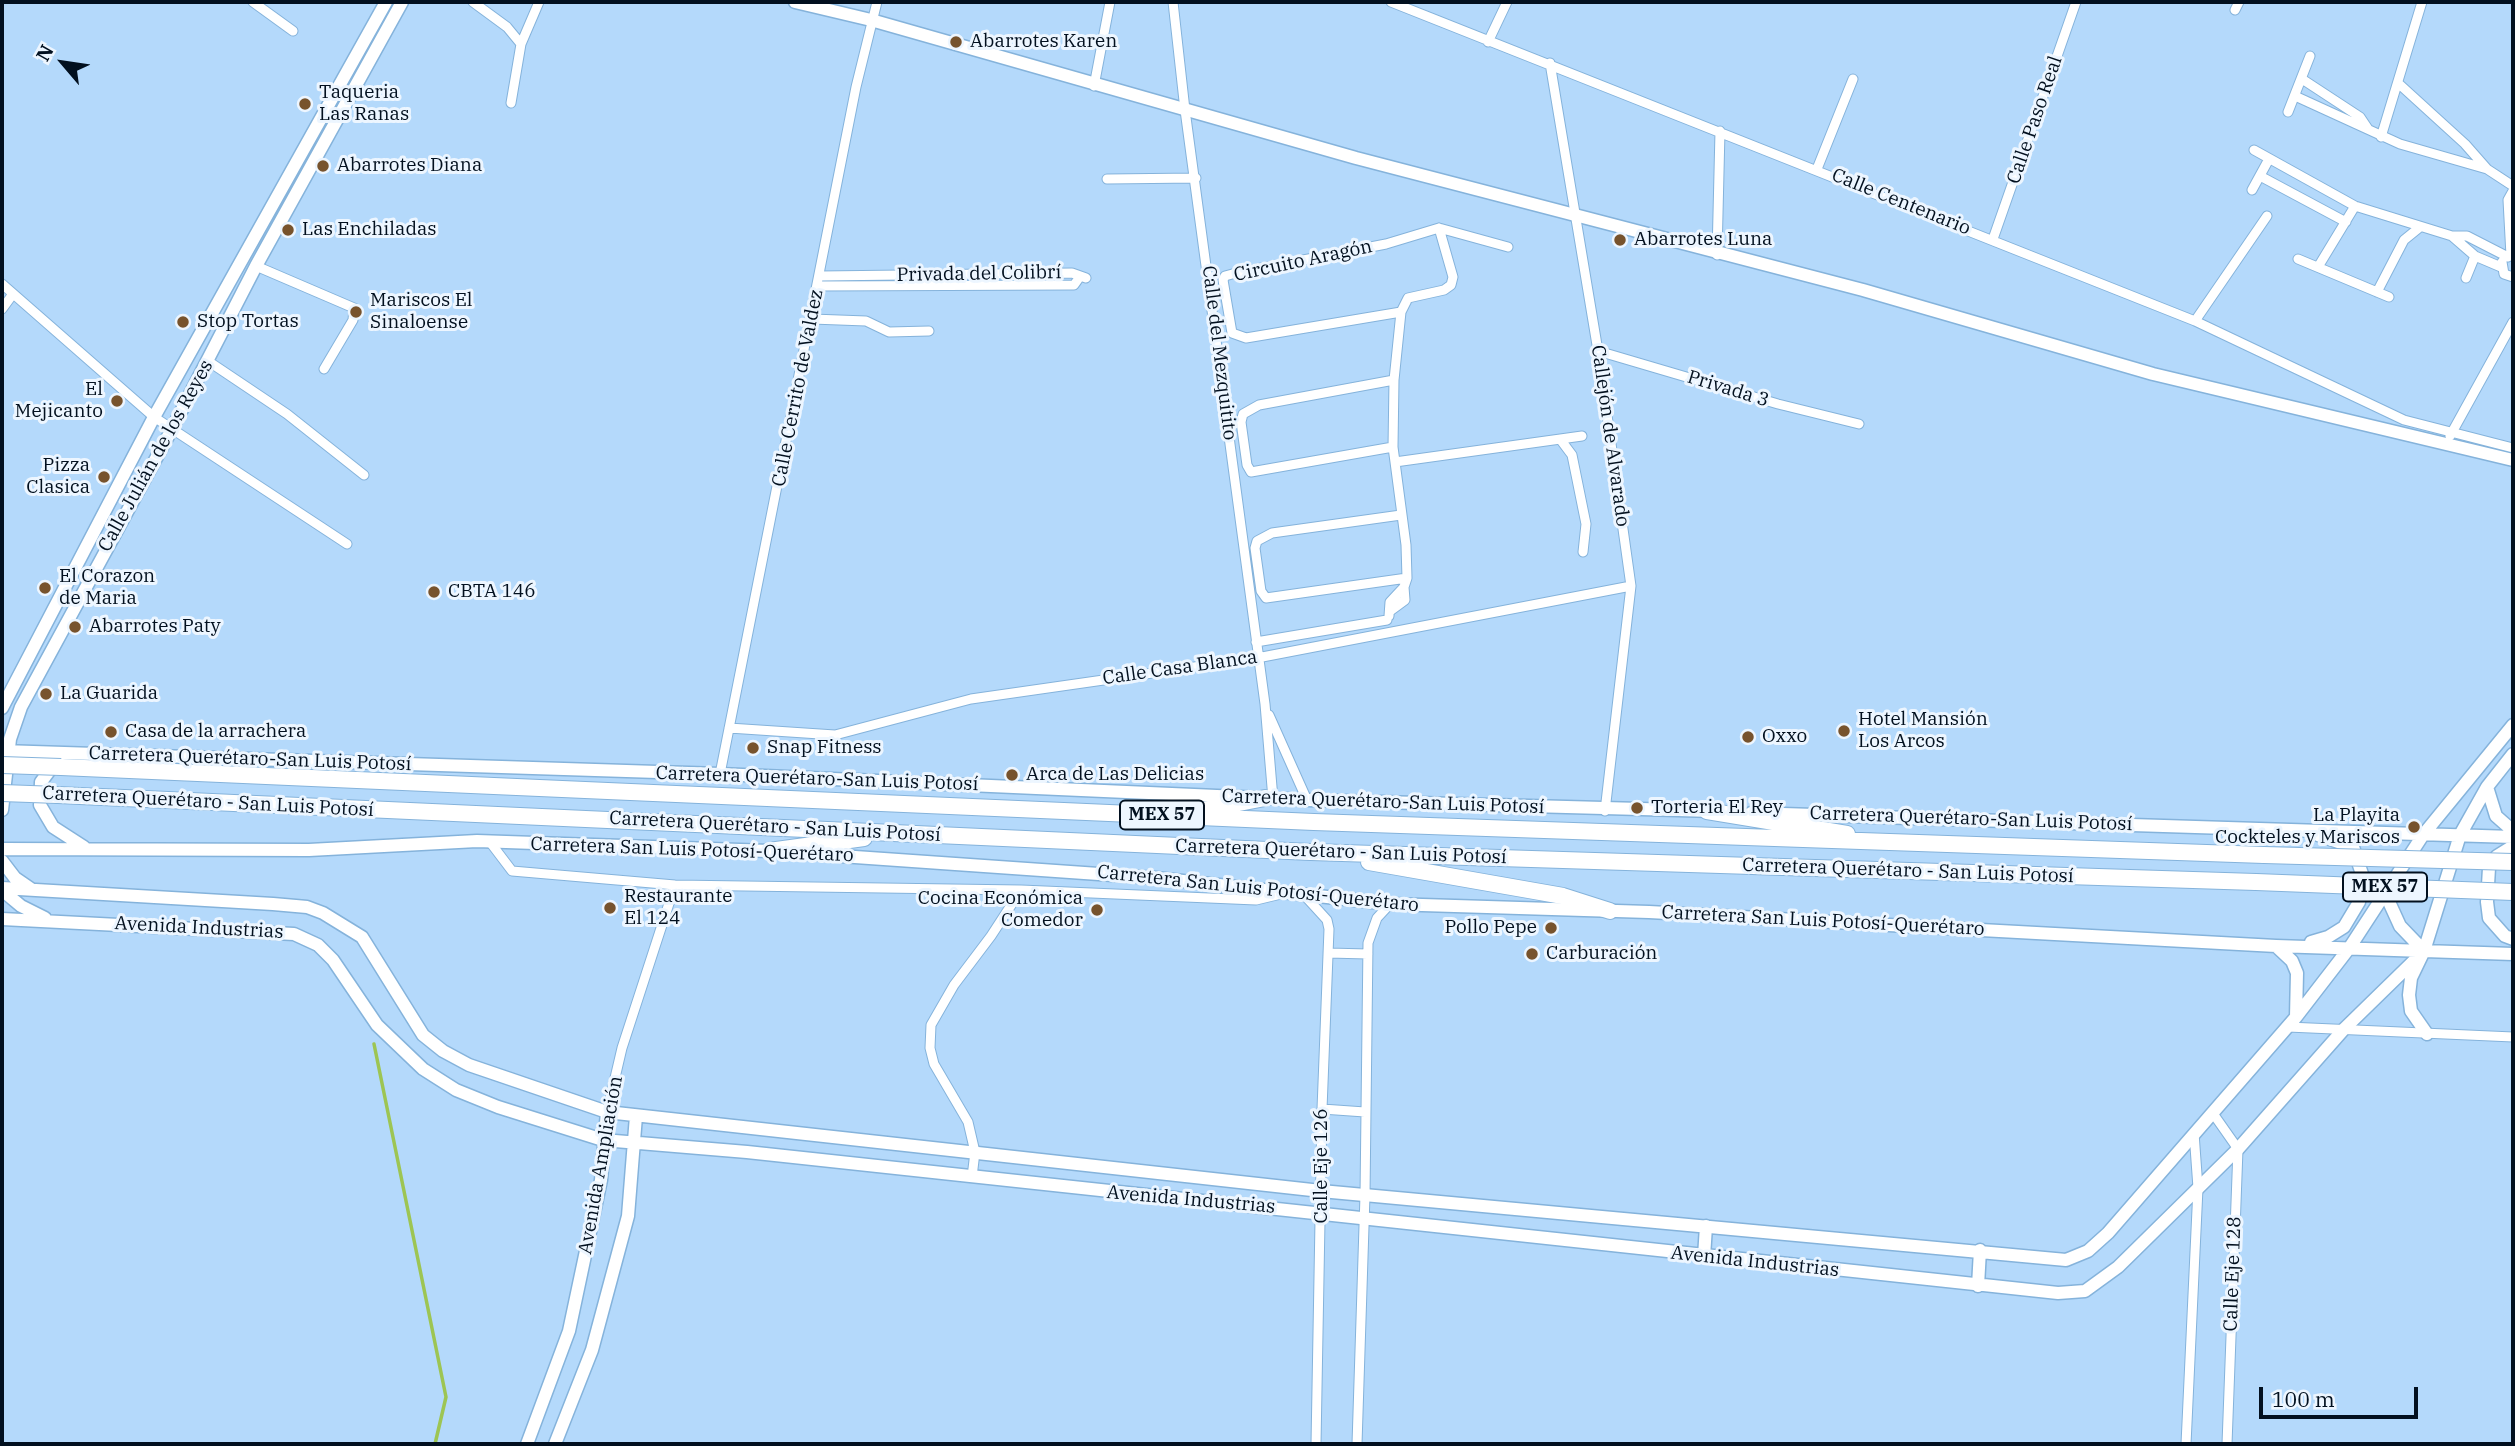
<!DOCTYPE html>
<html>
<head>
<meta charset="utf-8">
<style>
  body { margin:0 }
  #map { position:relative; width:2515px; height:1446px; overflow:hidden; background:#b4d9fb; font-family:"IBM Plex Serif",serif }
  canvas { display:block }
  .frame { position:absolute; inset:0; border:4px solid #02101f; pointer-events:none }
  .north { position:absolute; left:28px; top:28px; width:70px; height:70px; -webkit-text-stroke:5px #edf6ff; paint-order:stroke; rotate:299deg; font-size:19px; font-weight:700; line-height:28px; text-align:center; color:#02101f }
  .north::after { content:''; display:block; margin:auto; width:24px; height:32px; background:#02101f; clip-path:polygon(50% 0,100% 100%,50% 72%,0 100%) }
  .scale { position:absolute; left:2259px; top:1387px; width:159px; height:32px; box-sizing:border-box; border:4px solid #02101f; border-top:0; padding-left:9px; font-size:21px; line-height:24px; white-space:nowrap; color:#02101f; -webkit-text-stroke:5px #edf6ff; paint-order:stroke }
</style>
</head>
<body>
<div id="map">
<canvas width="2515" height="1446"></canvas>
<div class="frame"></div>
<div class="north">N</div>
<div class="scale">100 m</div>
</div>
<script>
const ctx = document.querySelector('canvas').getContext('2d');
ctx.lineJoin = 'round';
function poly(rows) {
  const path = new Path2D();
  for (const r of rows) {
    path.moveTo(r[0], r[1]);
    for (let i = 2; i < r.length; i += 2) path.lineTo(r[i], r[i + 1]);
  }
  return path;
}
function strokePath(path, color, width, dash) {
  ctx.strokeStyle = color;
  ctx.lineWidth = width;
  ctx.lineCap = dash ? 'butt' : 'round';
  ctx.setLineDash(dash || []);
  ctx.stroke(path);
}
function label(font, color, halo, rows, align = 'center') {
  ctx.font = font + ' "IBM Plex Serif",serif';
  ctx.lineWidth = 6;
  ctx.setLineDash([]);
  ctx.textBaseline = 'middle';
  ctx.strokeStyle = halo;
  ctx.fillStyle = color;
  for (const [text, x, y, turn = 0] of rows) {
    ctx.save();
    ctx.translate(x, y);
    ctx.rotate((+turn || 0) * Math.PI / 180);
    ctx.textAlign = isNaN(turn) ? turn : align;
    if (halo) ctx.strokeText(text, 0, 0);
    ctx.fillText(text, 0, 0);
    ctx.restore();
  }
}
strokePath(poly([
  [374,1044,446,1397,435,1444]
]), '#9dc553', 3.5);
const street = poly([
  [253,2,293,31],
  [473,2,507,27,521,44],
  [1173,2,1185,110,1265,704,1273,799],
  [1391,2,2195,321,2404,420,2513,448],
  [2235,10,2239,2],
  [1488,42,1507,2],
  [1550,63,1598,351,1631,586,1605,811],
  [2302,79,2360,117,2368,129],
  [2398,83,2465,144,2487,169],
  [1094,86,1110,2],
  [2295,96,2400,144,2487,169,2513,186],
  [511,103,521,44,539,2],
  [2288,112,2310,56],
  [2381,137,2422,2],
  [2254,150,2355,206,2452,236,2467,236,2508,257],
  [1817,169,1853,79],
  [2260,176,2346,222],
  [1107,179,1196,178],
  [2252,190,2269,159],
  [2452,236,2475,256,2501,267],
  [1993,239,2076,2],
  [1717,255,1720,131],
  [2511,256,2508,200,2513,191],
  [2298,259,2389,297],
  [2502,262,2504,274,2513,277],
  [256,266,354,308,353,320,324,369],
  [2318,267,2355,206],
  [820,276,1072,273,1086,278],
  [2466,278,2475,256],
  [2,284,154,417,347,544],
  [818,286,1074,285,1079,278],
  [2377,292,2404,240,2420,227],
  [2,309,13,294],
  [1401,312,1246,338,1232,333,1223,280,1225,276,1236,273,1386,244,1439,228,1508,247],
  [812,319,866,321,889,332,929,331],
  [2195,321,2267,216],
  [1598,351,1778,404,1859,424],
  [208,361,287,414,364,475],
  [2450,436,2513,322],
  [1560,439,1572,455,1586,524,1583,552],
  [1393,447,1251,472,1247,465,1241,422,1243,414,1259,405,1394,380],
  [1395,462,1582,436],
  [1401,515,1272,533,1257,541,1255,548,1261,591,1266,598,1407,578],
  [1390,611,1405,600,1404,587,1407,578,1406,545,1393,447,1394,380,1401,312,1408,298,1444,290,1451,285,1453,277,1439,228],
  [1389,616,1390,602,1404,587],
  [1256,642,1387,620],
  [1269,715,1307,800],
  [729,728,835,735,971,699,1257,658,1631,586],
  [720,774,856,87,877,2],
  [490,842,512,871,675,885,1021,890,1256,900,1281,894],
  [1306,897,1327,920,1329,929,1322,1109,1316,1444],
  [1328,953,1368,954],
  [2288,1027,2513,1037],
  [1322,1109,1365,1112],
  [607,1112,622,1048,675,885],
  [2212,1112,2238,1149,2227,1444],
  [972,1177,975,1152,968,1122,934,1064,930,1048,931,1025,954,985,991,936,1021,890],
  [1357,1444,1365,1195,1368,943,1377,918,1390,904],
  [2186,1444,2198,1188,2194,1133]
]);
const secondary = poly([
  [795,2,871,20,1356,158,1863,290,2153,374,2513,460],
  [2,708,154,417,386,2],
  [2,751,720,774,1307,800,1715,811],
  [55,763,41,782,40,805,53,827,84,847],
  [2487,787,2496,816,2513,831],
  [2,810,10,739,21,707,172,429,256,266,402,2],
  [1751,813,2513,837],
  [2513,846,2497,856,2489,868,2487,902,2489,918,2505,936,2513,939],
  [2,849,309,850,477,841,769,851,1156,878,1390,904,1649,912,2276,946,2513,954],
  [2,861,15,878,31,889],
  [2390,883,2390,904,2400,926,2424,951],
  [2,888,273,904,307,907,323,913,362,937,423,1035,443,1051,469,1065,607,1112,1321,1191,2066,1260,2088,1251,2108,1233,2296,1017,2350,947,2423,835,2513,725],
  [2,890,21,906,45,918],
  [2,919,294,934,318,945,333,960,377,1025,423,1069,456,1090,498,1107,603,1140,747,1152,2058,1293,2085,1291,2118,1267,2238,1149,2344,1029,2424,951],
  [2311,942,2328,937,2344,927,2359,902,2363,877,2353,847,2318,835],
  [2276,946,2292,961,2297,973,2296,1017],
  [2427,1034,2411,1011,2409,995,2411,978,2424,951,2460,835,2487,787,2513,754],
  [1704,1257,1706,1226],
  [1978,1286,1980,1250],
  [527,1444,569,1331,601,1180,607,1112],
  [555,1444,592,1350,628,1216,636,1116]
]);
const highway = poly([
  [61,767,1314,822,2264,855],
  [58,795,1311,852,2256,882],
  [1198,811,1265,798],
  [1707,811,1847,834],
  [769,851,864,838],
  [1369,862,1563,896,1610,911]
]);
strokePath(street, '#85b3db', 11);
strokePath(secondary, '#85b3db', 15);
strokePath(highway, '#85b3db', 18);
strokePath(street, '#fff', 9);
strokePath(secondary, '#fff', 12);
strokePath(highway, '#fff', 16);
const highwayBridge = poly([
  [2,765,61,767],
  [2,793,58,795],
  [2264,855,2513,862],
  [2256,882,2513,892]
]);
strokePath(highwayBridge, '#85b3db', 18, []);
strokePath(highwayBridge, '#fff', 16);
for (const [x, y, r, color] of [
  [956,42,7,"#77532d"],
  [305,104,7,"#77532d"],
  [323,166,7,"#77532d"],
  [288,230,7,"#77532d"],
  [1620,240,7,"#77532d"],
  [356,312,7,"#77532d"],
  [183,322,7,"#77532d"],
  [117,401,7,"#77532d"],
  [104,477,7,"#77532d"],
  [45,588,7,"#77532d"],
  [434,592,7,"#77532d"],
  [75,627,7,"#77532d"],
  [46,694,7,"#77532d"],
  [1844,731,7,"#77532d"],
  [111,732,7,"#77532d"],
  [1748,737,7,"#77532d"],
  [753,748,7,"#77532d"],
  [1012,775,7,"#77532d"],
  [1637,808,7,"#77532d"],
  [2414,827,7,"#77532d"],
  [610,908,7,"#77532d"],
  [1097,910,7,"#77532d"],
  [1551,928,7,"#77532d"],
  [1532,954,7,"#77532d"]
]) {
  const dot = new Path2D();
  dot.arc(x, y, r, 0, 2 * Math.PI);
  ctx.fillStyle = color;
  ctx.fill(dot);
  strokePath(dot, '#edf6ff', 2.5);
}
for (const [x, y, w] of [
  [1162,815,84],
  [2385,887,84]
]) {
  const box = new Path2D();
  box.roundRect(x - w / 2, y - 14.5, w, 29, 5);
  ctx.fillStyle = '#edf6ff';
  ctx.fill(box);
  strokePath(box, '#02101f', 2);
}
label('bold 18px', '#02101f', null, [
  ["MEX 57",1162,815],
  ["MEX 57",2385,887]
]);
label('19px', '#02101f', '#edf6ff', [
  ["Abarrotes Karen",970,42],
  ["Taqueria",319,93],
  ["Las Ranas",319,115],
  ["Abarrotes Diana",337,166],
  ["Las Enchiladas",302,230],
  ["Abarrotes Luna",1634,240],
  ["Mariscos El",370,301],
  ["Sinaloense",370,323],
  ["Stop Tortas",197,322],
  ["El",103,390,"right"],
  ["Mejicanto",103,412,"right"],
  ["Pizza",90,466,"right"],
  ["Clasica",90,488,"right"],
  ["El Corazon",59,577],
  ["de Maria",59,599],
  ["CBTA 146",448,592],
  ["Abarrotes Paty",89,627],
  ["La Guarida",60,694],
  ["Hotel Mansión",1858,720],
  ["Los Arcos",1858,742],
  ["Casa de la arrachera",125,732],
  ["Oxxo",1762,737],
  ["Snap Fitness",767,748],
  ["Arca de Las Delicias",1026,775],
  ["Torteria El Rey",1651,808],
  ["La Playita",2400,816,"right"],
  ["Cockteles y Mariscos",2400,838,"right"],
  ["Restaurante",624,897],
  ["El 124",624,919],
  ["Cocina Económica",1083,899,"right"],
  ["Comedor",1083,921,"right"],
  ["Pollo Pepe",1537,928,"right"],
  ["Carburación",1546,954]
], 'left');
label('19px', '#02101f', '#edf6ff', [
  ["Calle Paso Real",2035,120,-71],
  ["Calle Centenario",1901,202,22],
  ["Circuito Aragón",1303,261,-12],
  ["Privada del Colibrí",979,274,-1],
  ["Calle del Mezquitito",1219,353,83],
  ["Calle Cerrito de Valdez",798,388,-79],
  ["Privada 3",1728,389,17],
  ["Callejón de Alvarado",1610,436,82],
  ["Calle Julián de los Reyes",156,456,-61],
  ["Calle Casa Blanca",1180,668,-8],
  ["Carretera Querétaro-San Luis Potosí",250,759,2],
  ["Carretera Querétaro-San Luis Potosí",817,779,2],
  ["Carretera Querétaro - San Luis Potosí",208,802,3],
  ["Carretera Querétaro-San Luis Potosí",1383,802,2],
  ["Carretera Querétaro-San Luis Potosí",1971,819,2],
  ["Carretera Querétaro - San Luis Potosí",775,827,3],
  ["Carretera San Luis Potosí-Querétaro",692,850,2],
  ["Carretera Querétaro - San Luis Potosí",1341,852,2],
  ["Carretera Querétaro - San Luis Potosí",1908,871,2],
  ["Carretera San Luis Potosí-Querétaro",1258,889,6],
  ["Carretera San Luis Potosí-Querétaro",1823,921,3],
  ["Avenida Industrias",199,928,3],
  ["Avenida Ampliación",601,1165,-80],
  ["Calle Eje 126",1322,1166,-90],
  ["Avenida Industrias",1191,1200,5],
  ["Avenida Industrias",1755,1262,6],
  ["Calle Eje 128",2233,1274,-88]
]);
</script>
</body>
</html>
